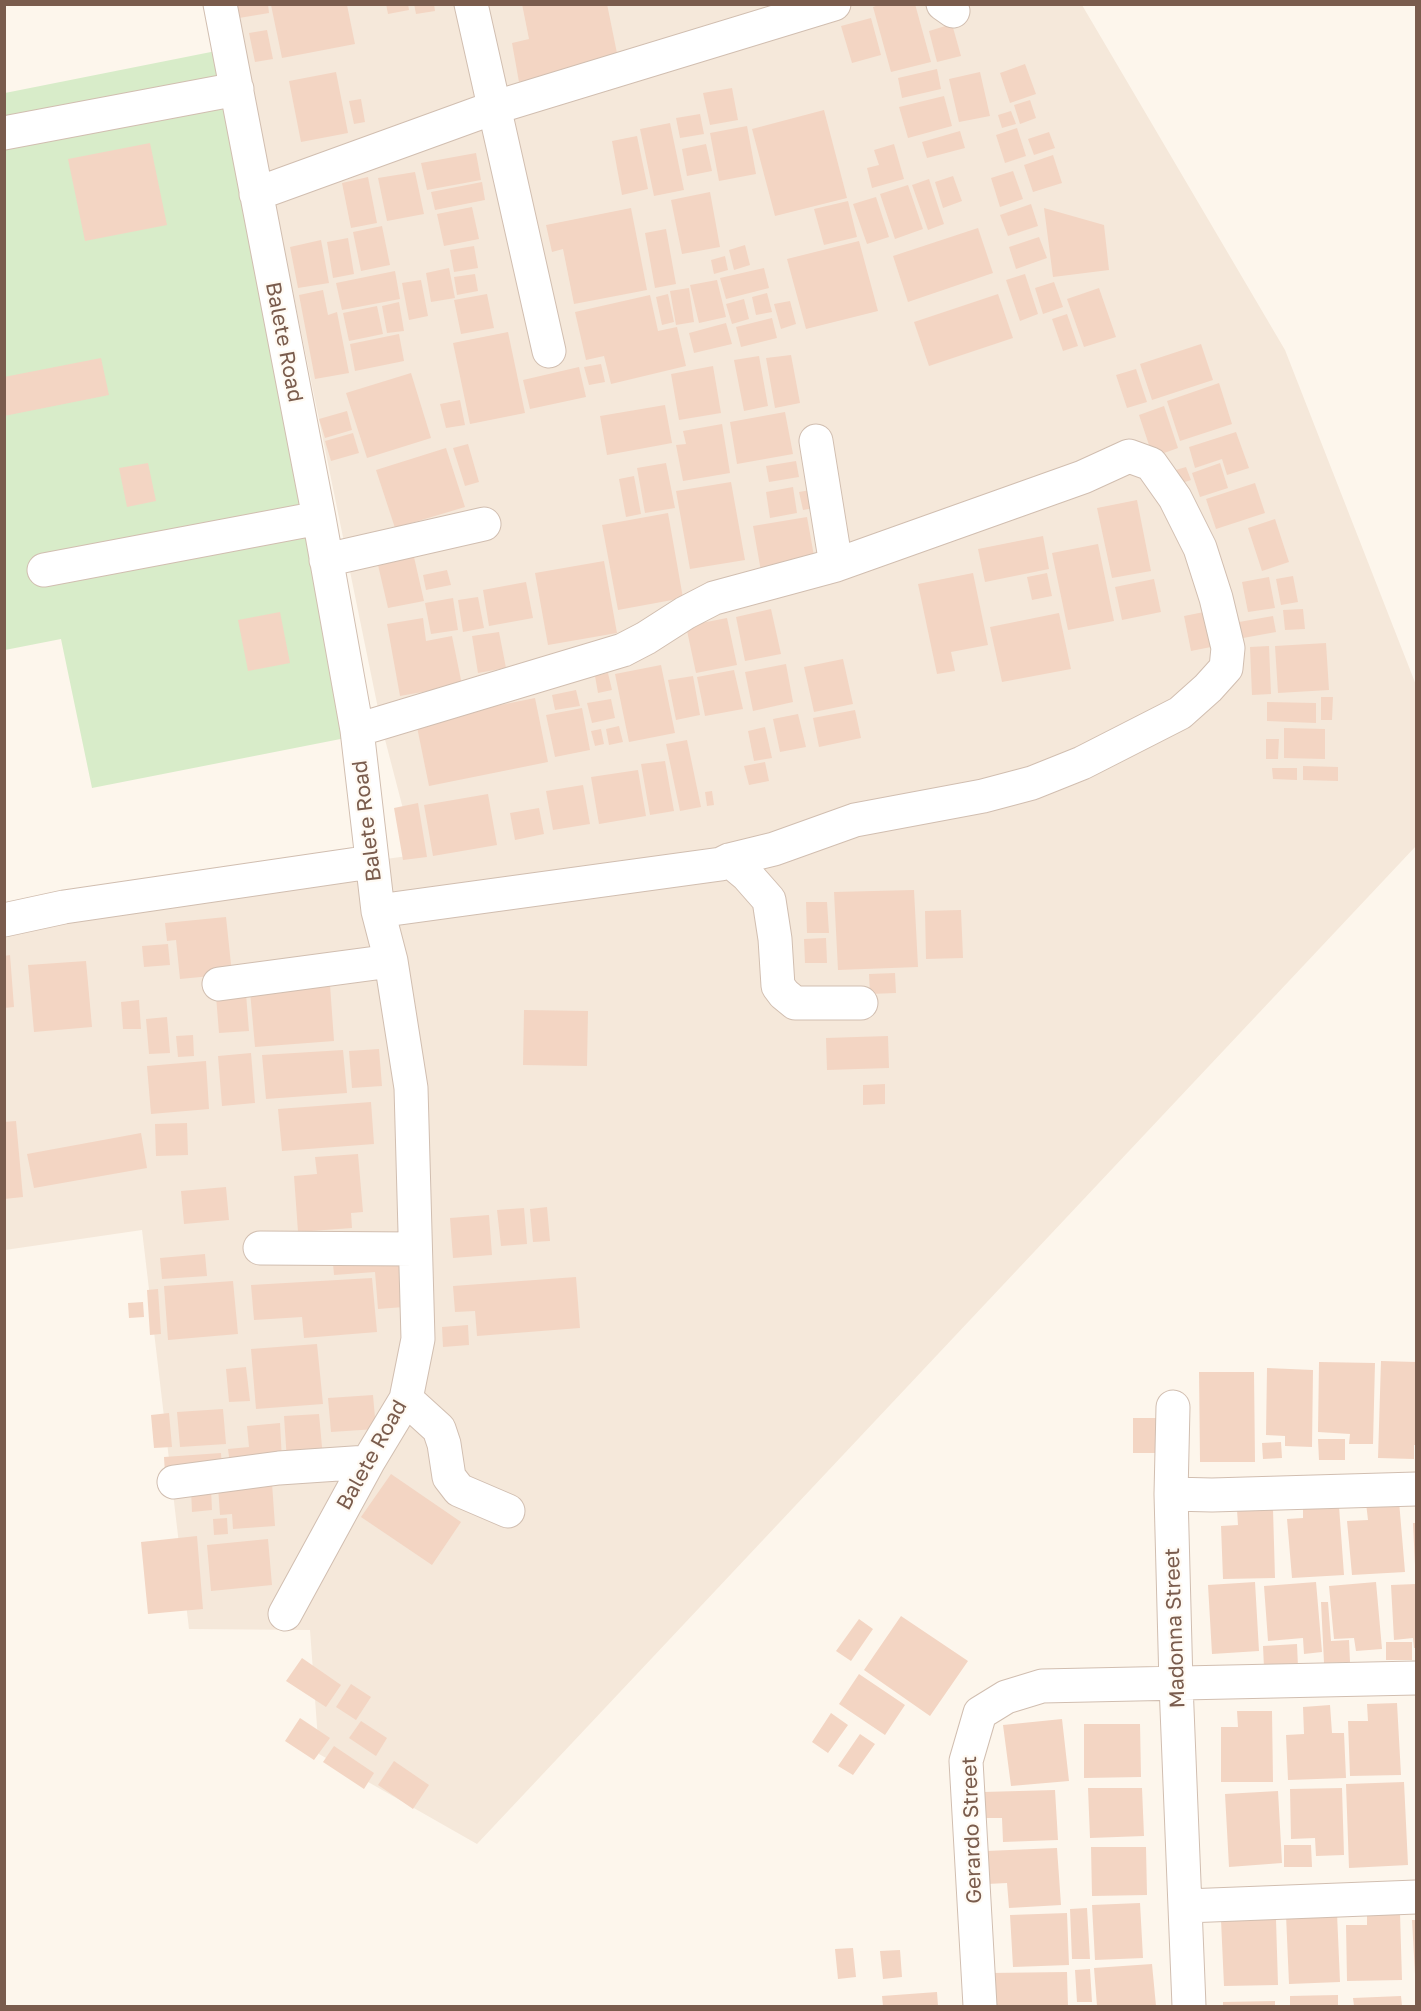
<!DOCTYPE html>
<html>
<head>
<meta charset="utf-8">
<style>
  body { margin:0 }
  #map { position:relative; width:1421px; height:2011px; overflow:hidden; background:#fdf6ec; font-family:"Golos Text",sans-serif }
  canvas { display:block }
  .frame { position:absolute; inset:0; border:6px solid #7a5c4d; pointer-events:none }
</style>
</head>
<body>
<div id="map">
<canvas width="1421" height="2011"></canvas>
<div class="frame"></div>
</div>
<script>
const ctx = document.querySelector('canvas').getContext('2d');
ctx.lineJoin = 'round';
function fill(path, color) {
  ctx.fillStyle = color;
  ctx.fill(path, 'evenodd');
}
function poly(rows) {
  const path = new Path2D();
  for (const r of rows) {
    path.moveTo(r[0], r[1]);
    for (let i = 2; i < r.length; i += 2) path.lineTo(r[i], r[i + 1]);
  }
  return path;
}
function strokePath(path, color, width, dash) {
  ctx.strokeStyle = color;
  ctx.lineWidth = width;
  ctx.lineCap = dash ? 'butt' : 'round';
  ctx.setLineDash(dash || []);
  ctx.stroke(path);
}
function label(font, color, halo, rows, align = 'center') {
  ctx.font = font + ' "Golos Text",sans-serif';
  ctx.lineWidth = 4.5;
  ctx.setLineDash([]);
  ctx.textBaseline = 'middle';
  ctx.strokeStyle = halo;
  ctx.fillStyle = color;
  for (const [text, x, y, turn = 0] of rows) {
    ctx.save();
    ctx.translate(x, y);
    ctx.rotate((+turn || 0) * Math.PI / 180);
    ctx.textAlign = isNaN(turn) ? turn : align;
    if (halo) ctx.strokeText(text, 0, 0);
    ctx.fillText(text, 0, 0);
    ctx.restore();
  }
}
fill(poly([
  [236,5,1082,5,1285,350,1416,685,1416,846,477,1844,319,1754,310,1630,189,1629,142,1230,5,1250,5,911,415,855,382,728,242,43]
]), '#f5e8da');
fill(poly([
  [231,48,371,733,92,788,61,639,5,650,5,93]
]), '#d8ecc9');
fill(poly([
  [237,4,268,4,269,13,239,18],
  [386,4,408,4,409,10,388,14],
  [414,4,434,4,435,11,416,14],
  [522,4,607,4,619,63,519,82,512,43,529,39],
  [881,4,915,4,931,62,891,72,873,7],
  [271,5,347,5,355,44,282,58],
  [871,18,881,55,852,63,841,26],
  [952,24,961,56,937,62,929,31],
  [267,30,273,59,255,62,249,33],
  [1025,64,1036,94,1010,103,1000,73],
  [937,69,941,89,902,98,898,78],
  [336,72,348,133,301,142,289,81],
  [980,72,990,116,959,122,949,79],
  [732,88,738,120,710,125,703,93],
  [944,96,952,126,908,138,899,107],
  [361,99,365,122,354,124,349,101],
  [1030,100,1036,118,1020,124,1014,105],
  [824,110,847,198,775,216,752,129],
  [1011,111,1016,124,1002,128,998,115],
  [700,114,704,134,680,138,676,118],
  [670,123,684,190,654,196,640,129],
  [747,126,756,174,719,181,710,133],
  [1017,128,1026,156,1005,163,996,135],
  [960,131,965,148,927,158,922,142],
  [1049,132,1055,148,1034,155,1028,139],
  [637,136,648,189,622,195,612,141],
  [150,143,167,225,85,241,68,159],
  [706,144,712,171,687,176,682,149],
  [894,144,904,179,872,188,867,168,879,165,874,150],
  [476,153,481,180,427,190,421,163],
  [1053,155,1062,183,1033,192,1024,165],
  [1013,171,1023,199,1000,207,991,178],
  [415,172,424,214,387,221,378,178],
  [953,176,962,201,943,208,935,182],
  [368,177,377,223,351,228,342,183],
  [929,179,944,224,928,230,912,185],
  [482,182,485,200,435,210,431,192],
  [908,185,923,229,895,239,880,194],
  [710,192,720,247,682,254,671,200],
  [876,197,889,237,867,244,853,204],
  [848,201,857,237,824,245,814,209],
  [1031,204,1038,226,1008,236,1000,215],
  [472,207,479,239,444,246,437,214],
  [631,208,647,290,574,304,563,249,552,252,546,225],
  [1044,208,1104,225,1109,270,1053,277],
  [382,226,390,265,361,271,353,232],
  [978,228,993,273,908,302,893,256],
  [666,229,676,284,655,288,645,233],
  [1039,237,1047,258,1016,269,1009,247],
  [348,238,354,274,333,278,327,242],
  [321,240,329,283,298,288,290,247],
  [859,241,878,311,806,329,787,259],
  [745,245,750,265,734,270,729,250],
  [474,246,478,268,454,272,450,250],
  [725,256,728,270,714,274,711,260],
  [449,268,455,298,431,302,426,273],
  [764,268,769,288,726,299,720,278],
  [395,271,400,299,342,310,336,283],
  [475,274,478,291,457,295,454,277],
  [1025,274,1038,314,1020,321,1006,280],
  [421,280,428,316,409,320,402,283],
  [717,280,726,317,699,323,690,285],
  [1054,282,1063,307,1043,314,1035,288],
  [689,288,694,322,676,325,670,291],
  [1099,288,1116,337,1084,347,1067,299],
  [323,290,328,315,337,312,349,373,315,379,299,295],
  [767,293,772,312,756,315,752,297],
  [487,294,494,328,461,334,454,300],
  [668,294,674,322,662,325,656,297],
  [998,294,1013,338,929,366,914,322],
  [650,295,658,331,677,327,686,366,611,384,604,356,586,360,575,312],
  [744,299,749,319,732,324,726,304],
  [790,301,796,324,781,329,774,304],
  [399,302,404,331,387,333,382,306],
  [377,306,383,334,349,341,343,313],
  [1067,314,1078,346,1063,351,1052,319],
  [772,318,777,338,741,347,736,327],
  [726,323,732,344,694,353,689,333],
  [508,332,525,413,470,424,453,343],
  [399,334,404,361,355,371,350,344],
  [1201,344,1213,380,1152,400,1140,364],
  [791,355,800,403,775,408,766,358],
  [759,356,768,406,744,411,734,360],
  [101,358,109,395,4,416,4,377],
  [601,364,605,382,589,385,584,367],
  [713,366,721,413,679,420,671,374],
  [579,367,586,397,530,409,523,380],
  [1136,369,1147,402,1127,408,1116,375],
  [411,373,431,438,367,458,346,393],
  [1219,383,1232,424,1180,441,1167,401],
  [460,400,465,425,446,428,440,404],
  [665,405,672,443,607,455,600,416],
  [1164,406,1178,448,1153,457,1139,415],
  [347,411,352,430,325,438,319,419],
  [785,412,793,454,737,464,730,422],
  [722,424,730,473,683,481,676,445,686,444,683,431],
  [1236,432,1249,468,1227,475,1222,459,1195,468,1189,447],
  [353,433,359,453,331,461,325,441],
  [468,444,479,482,465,486,453,448],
  [446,448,465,507,395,528,376,470],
  [796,461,799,477,769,482,766,466],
  [148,463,156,501,127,507,119,468],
  [666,463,675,508,645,513,637,468],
  [1220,463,1228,488,1200,497,1192,473],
  [1186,467,1191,480,1173,486,1169,472],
  [634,476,641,514,626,517,619,479],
  [731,482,745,560,690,569,676,491],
  [1255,483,1265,513,1216,529,1206,499],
  [793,487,797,513,770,518,766,492],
  [816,489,819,507,803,510,799,492],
  [1137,500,1151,571,1112,578,1097,508],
  [668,513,683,598,618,610,602,525],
  [807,517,816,567,762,577,753,526],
  [1275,519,1289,562,1262,571,1248,528],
  [1043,536,1049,569,985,582,978,549],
  [1098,544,1114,621,1068,630,1052,553],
  [414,557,424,601,388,608,378,565],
  [604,561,617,633,548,645,535,573],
  [447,570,451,585,426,590,423,575],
  [973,573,988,645,951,652,955,671,937,674,918,584],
  [1047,573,1052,596,1032,600,1027,577],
  [1293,576,1298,602,1281,605,1276,579],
  [1269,577,1275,608,1248,612,1242,582],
  [1154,579,1161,612,1122,620,1115,587],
  [526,582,533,618,489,626,483,590],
  [478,597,484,628,463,632,458,600],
  [453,598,458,630,431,634,425,603],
  [771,609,781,654,745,661,736,617],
  [1303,609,1305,629,1285,630,1283,610],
  [1214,610,1221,645,1191,651,1184,616],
  [280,612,290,663,248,671,238,620],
  [1059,613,1071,669,1002,682,990,627],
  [1273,616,1276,632,1243,638,1239,622],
  [423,618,426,641,452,636,462,685,400,696,387,624],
  [727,618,737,665,696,673,686,626],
  [499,632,506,668,478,673,472,636],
  [1326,643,1329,690,1278,693,1275,646],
  [1269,646,1271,694,1252,695,1250,647],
  [843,659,853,704,814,712,804,667],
  [786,664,793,702,753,711,745,672],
  [661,665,675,733,629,742,615,674],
  [734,670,743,709,705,716,697,677],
  [608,673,612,690,598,693,595,676],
  [693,676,700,715,676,720,668,680],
  [576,690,580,706,555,710,552,695],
  [1321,697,1333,697,1332,720,1321,720],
  [535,698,548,762,429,786,416,722],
  [611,699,615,718,592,723,587,703],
  [1267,702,1316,703,1316,723,1267,721],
  [582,708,590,750,555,757,546,715],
  [855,710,861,738,819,747,813,718],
  [798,714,806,747,780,752,773,719],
  [619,726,623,742,609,745,606,729],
  [765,727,772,758,754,761,748,731],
  [1284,728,1325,729,1325,759,1284,758],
  [601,729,604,744,595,746,591,731],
  [1266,739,1279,739,1278,759,1266,759],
  [687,740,701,807,680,811,666,744],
  [665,761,674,811,650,815,641,764],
  [765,762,769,781,749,785,744,766],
  [1303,766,1338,767,1338,781,1303,780],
  [1272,768,1297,768,1297,780,1273,779],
  [638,770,646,816,599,824,591,777],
  [583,785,590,824,553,830,546,791],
  [712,791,714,805,707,806,705,792],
  [488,794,497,845,433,856,424,805],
  [418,803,427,857,403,860,394,808],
  [539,808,544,834,515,840,510,813],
  [914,890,918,967,838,970,834,892],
  [806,902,827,902,829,933,807,933],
  [961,910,963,958,926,959,925,911],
  [226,917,232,974,180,979,176,940,167,941,165,923],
  [826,938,827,963,805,963,804,939],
  [168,944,170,965,144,967,142,946],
  [10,955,14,1007,4,1008,4,956],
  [86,961,92,1027,34,1032,28,965],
  [895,973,896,993,870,994,869,974],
  [330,985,334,1041,255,1047,250,991],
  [246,994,249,1031,219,1033,216,996],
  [139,1000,141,1029,123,1029,121,1002],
  [524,1010,588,1011,587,1066,523,1065],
  [167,1017,170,1053,149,1054,146,1019],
  [193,1035,194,1056,178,1057,176,1036],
  [888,1036,889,1068,827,1070,826,1038],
  [379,1049,382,1086,352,1088,349,1051],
  [343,1050,347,1093,266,1099,262,1055],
  [251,1053,255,1103,222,1106,218,1056],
  [206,1061,209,1109,151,1114,147,1066],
  [885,1084,885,1104,863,1105,863,1085],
  [371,1102,374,1144,282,1151,278,1109],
  [16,1121,23,1197,4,1199,4,1122],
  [187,1123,188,1155,156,1156,155,1124],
  [141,1133,147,1168,34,1188,27,1154],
  [358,1154,363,1212,351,1213,352,1228,298,1232,294,1176,317,1174,315,1157],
  [226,1187,229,1220,184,1224,181,1191],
  [547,1207,550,1241,533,1242,530,1209],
  [524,1208,527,1244,501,1246,497,1210],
  [489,1215,492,1255,453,1258,450,1218],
  [205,1254,207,1276,162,1279,160,1258],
  [399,1258,404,1307,378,1309,375,1272,334,1275,333,1263],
  [576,1277,580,1328,477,1336,475,1311,455,1312,453,1286],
  [372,1278,377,1332,304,1338,302,1317,254,1320,251,1285],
  [233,1281,238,1334,168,1340,164,1286],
  [158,1289,161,1334,150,1335,147,1290],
  [143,1302,144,1317,129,1318,128,1303],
  [468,1325,469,1345,443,1347,442,1327],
  [317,1344,323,1404,256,1409,251,1349],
  [1381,1361,1416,1362,1416,1445,1414,1445,1414,1459,1378,1458],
  [1319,1362,1375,1363,1373,1444,1349,1444,1350,1434,1318,1432],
  [246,1367,250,1401,229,1402,226,1369],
  [1267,1368,1313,1370,1312,1447,1285,1446,1285,1436,1266,1435],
  [1199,1372,1254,1372,1255,1462,1200,1462],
  [373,1395,376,1429,331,1432,328,1398],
  [223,1409,226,1444,180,1447,177,1412],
  [169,1413,172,1447,154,1448,151,1415],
  [319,1414,323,1458,287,1461,284,1416],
  [1133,1418,1157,1418,1157,1453,1133,1453],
  [280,1423,282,1460,230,1464,228,1449,249,1447,247,1426],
  [1318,1439,1345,1439,1345,1460,1319,1460],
  [1281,1442,1282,1458,1263,1459,1262,1443],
  [221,1453,222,1469,165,1474,164,1457],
  [391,1474,461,1522,432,1565,361,1517],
  [272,1483,275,1526,233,1529,232,1514,220,1515,218,1487],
  [211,1489,212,1510,192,1512,191,1490],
  [1399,1501,1405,1572,1352,1575,1347,1521,1368,1520,1366,1503],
  [1339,1506,1344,1575,1292,1578,1287,1519,1303,1518,1303,1508],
  [1273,1509,1275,1578,1223,1579,1221,1526,1238,1525,1237,1510],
  [227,1518,228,1534,214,1535,213,1519],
  [1413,1523,1416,1523,1416,1565,1415,1565],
  [197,1536,203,1609,148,1614,141,1542],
  [268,1539,272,1585,211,1591,207,1545],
  [1255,1582,1259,1651,1212,1654,1208,1585],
  [1316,1582,1322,1652,1304,1654,1303,1638,1268,1641,1264,1586],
  [1376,1582,1382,1649,1356,1651,1354,1638,1334,1639,1329,1586],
  [1416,1584,1416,1648,1414,1648,1413,1638,1394,1640,1391,1585],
  [1321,1602,1328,1602,1331,1641,1349,1640,1350,1662,1324,1663],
  [901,1616,968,1661,930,1716,864,1670],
  [859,1619,873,1629,851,1661,836,1651],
  [1386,1642,1412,1642,1412,1660,1386,1660],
  [1297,1644,1298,1667,1264,1668,1263,1646],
  [302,1658,341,1685,326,1707,286,1681],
  [859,1674,905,1705,885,1735,839,1704],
  [351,1684,371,1697,356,1720,336,1707],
  [1397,1703,1401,1775,1350,1776,1348,1721,1368,1721,1367,1704],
  [1330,1705,1332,1733,1344,1733,1346,1778,1288,1780,1286,1735,1304,1734,1303,1707],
  [1237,1711,1272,1711,1273,1782,1221,1782,1221,1727,1238,1727],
  [831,1713,848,1725,828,1753,812,1742],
  [300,1718,330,1738,314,1760,285,1741],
  [1062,1719,1069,1781,1011,1786,1003,1725],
  [361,1721,387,1738,376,1756,349,1738],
  [1084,1724,1140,1724,1141,1777,1084,1778],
  [860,1734,875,1744,853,1775,838,1766],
  [334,1746,374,1773,364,1789,323,1762],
  [394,1761,429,1785,413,1809,378,1785],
  [1404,1782,1408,1865,1349,1868,1346,1784],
  [1088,1788,1142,1788,1144,1836,1090,1838],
  [1342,1788,1344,1855,1316,1856,1315,1838,1291,1839,1290,1789],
  [1055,1790,1058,1840,1003,1842,1002,1818,984,1818,983,1792],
  [1278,1791,1282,1863,1229,1867,1225,1794],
  [1284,1845,1311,1845,1312,1867,1284,1867],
  [1091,1847,1146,1847,1147,1895,1092,1896],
  [1057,1848,1061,1905,1009,1908,1007,1883,987,1884,986,1851],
  [1140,1903,1143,1958,1095,1960,1092,1905],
  [1087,1908,1090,1959,1072,1959,1070,1909],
  [1067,1913,1069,1965,1013,1967,1010,1915],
  [1337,1913,1340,1982,1289,1984,1286,1915],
  [1400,1913,1402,1980,1347,1981,1346,1925,1367,1925,1367,1914],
  [1276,1919,1278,1985,1224,1986,1221,1920],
  [1412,1920,1416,1920,1416,1974,1415,1974],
  [853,1948,856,1977,838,1979,835,1949],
  [900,1950,902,1977,883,1979,880,1951],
  [1152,1964,1156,2006,1097,2006,1094,1968],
  [1090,1969,1092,2002,1077,2002,1075,1970],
  [1067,1972,1068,2006,989,2005,988,1973],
  [937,1992,938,2006,883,2006,882,1996],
  [1338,1995,1338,2006,1290,2006,1290,1996],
  [1401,1996,1402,2006,1354,2006,1353,1998],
  [1275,2001,1275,2006,1223,2006,1223,2002]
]), '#f3d5c3');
const minor = poly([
  [220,4,319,518,357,730,378,911,391,961,411,1088,418,1339,406,1399,368,1462,285,1614],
  [471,4,549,351],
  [943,4,953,11],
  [4,133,237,89],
  [256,194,493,108,834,4],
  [816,441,836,565],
  [326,560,484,524],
  [44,570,319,518],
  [357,730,623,650,646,638,685,613,714,598,836,565,1083,477,1129,456,1151,464,1175,498,1200,548,1216,598,1228,648,1226,668,1208,688,1180,713,1082,763,1032,783,983,796,855,820,774,849,729,860,721,864,378,911],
  [729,860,747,875,769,900,775,939,778,986,784,994,795,1003,861,1003],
  [4,920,64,907,371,862],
  [219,984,391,961],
  [260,1248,415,1249],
  [406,1399,439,1429,444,1444,449,1477,459,1490,508,1511],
  [174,1482,279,1468,368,1462],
  [1171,1494,1173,1407],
  [1186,1906,1416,1897],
  [980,2006,966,1761,980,1713,1006,1697,1042,1686,1416,1678],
  [1189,2006,1176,1684,1171,1494,1212,1495,1416,1489]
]);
strokePath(minor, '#d1beb0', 35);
strokePath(minor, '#fff', 33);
label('21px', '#7a5c4d', '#fffaf3', [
  ["Balete Road",284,342,79],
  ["Balete Road",367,821,-97],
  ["Balete Road",372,1455,-61],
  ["Madonna Street",1175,1628,-92],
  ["Gerardo Street",972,1830,-92]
]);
</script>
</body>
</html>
